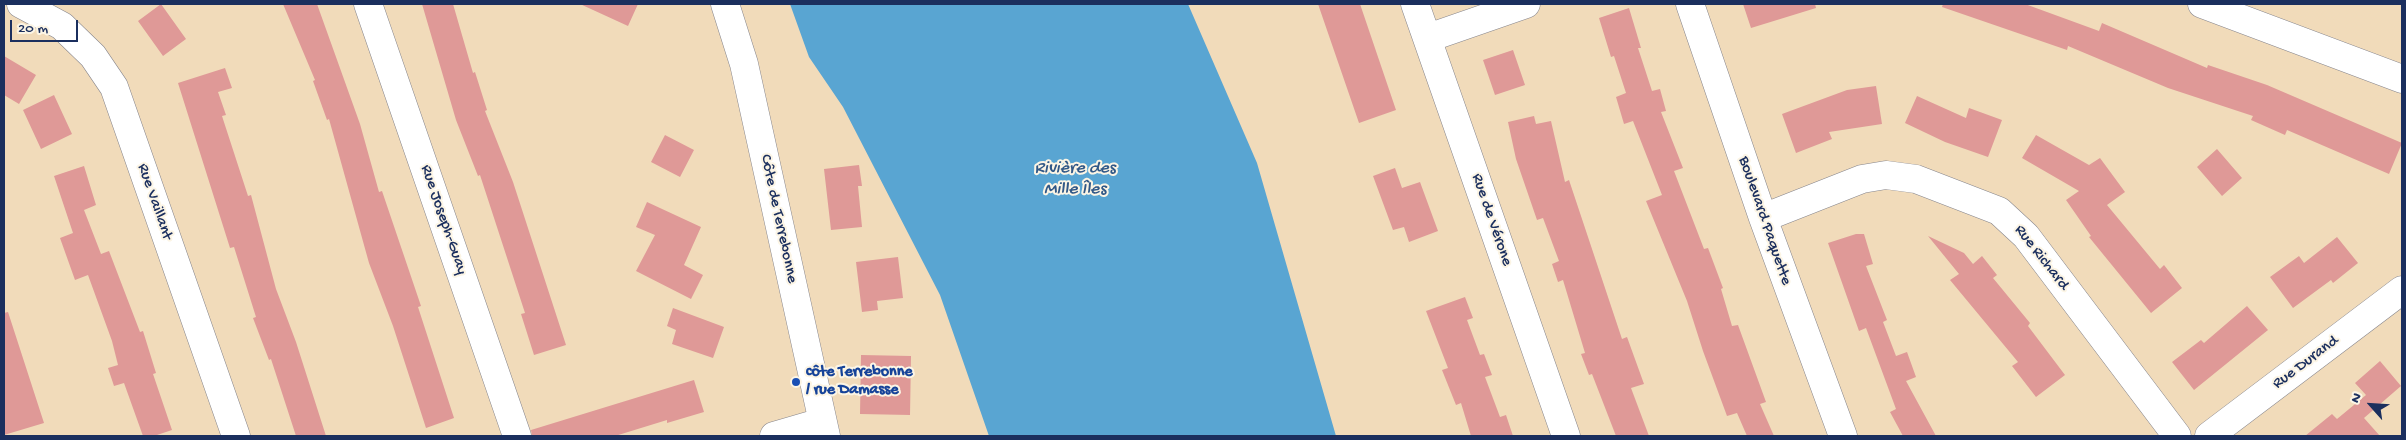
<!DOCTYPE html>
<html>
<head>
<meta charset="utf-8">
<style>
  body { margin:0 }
  #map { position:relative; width:2406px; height:440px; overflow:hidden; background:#f1dbba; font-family:"Gochi Hand",sans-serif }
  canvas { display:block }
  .frame { position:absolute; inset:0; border:5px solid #1b2f5e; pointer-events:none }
  .north { position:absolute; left:2346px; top:380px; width:50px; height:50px; -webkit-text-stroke:4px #fcf5e5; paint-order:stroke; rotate:296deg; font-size:14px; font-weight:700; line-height:20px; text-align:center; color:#1b2f5e }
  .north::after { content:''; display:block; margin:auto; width:18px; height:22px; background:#1b2f5e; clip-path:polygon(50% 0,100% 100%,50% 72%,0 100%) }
  .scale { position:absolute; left:10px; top:20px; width:68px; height:22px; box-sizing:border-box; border:2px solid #1b2f5e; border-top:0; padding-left:6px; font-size:15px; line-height:18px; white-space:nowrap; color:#1b2f5e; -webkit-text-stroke:4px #fcf5e5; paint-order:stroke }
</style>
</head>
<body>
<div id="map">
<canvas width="2406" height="440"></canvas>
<div class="frame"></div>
<div class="north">N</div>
<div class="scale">20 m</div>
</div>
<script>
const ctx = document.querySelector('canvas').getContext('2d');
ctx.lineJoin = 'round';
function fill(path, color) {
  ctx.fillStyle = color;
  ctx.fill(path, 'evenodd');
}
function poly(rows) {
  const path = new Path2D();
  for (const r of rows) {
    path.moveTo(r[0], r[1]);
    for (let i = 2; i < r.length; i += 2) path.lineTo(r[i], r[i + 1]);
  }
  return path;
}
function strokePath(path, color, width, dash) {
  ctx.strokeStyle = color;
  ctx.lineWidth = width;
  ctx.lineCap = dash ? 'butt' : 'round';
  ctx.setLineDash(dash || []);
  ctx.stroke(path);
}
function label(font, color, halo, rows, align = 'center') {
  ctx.font = font + ' "Gochi Hand",sans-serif';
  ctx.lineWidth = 4;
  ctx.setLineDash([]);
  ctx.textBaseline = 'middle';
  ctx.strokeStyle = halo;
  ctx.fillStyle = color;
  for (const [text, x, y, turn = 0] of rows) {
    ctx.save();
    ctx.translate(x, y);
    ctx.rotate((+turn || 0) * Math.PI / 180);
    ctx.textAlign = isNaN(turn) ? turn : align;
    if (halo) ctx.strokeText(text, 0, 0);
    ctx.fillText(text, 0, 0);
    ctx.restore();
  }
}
fill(poly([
  [790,4,1188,4,1257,163,1336,436,989,436,940,295,843,107,809,57]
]), '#59a5d2');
fill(poly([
  [161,4,186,39,163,56,138,21],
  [283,4,317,4,360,124,379,192,382,191,421,306,418,307,454,418,426,428,393,326,369,263,329,119,327,120,313,81,315,80],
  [422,4,453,4,473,73,475,72,487,110,485,111,513,182,566,345,534,355,521,314,525,313,480,175,478,176,456,120],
  [580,4,638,4,628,26],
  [1318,4,1360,4,1396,110,1359,123],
  [1743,4,1815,4,1816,8,1751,28],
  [1943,4,2025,4,2099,31,2102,23,2207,68,2208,65,2267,85,2402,143,2389,174,2287,130,2285,135,2251,120,2253,116,2168,88,2068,46,2067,50,1942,7],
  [1629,8,1641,48,1638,48,1652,91,1660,89,1666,111,1661,112,1683,168,1674,171,1704,249,1708,248,1723,288,1721,289,1732,326,1738,325,1766,402,1760,404,1774,436,1747,436,1737,413,1727,416,1703,351,1687,301,1646,201,1662,195,1633,121,1624,124,1616,97,1626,93,1614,56,1611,57,1599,18],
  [1513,50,1525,85,1495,95,1483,60],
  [4,56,36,75,19,104,4,95],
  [225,68,232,88,218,92,226,115,222,116,248,196,251,195,276,289,296,342,326,436,296,436,271,359,269,360,253,318,256,317,234,247,230,248,178,83],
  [1876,86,1882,124,1829,132,1832,139,1796,153,1782,114,1847,90],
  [54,95,72,134,41,149,23,110],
  [1917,96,1966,118,1969,108,2002,120,1988,157,1945,142,1905,123],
  [1534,116,1536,124,1551,121,1565,182,1569,180,1622,339,1627,337,1644,384,1631,388,1649,436,1616,436,1592,374,1589,375,1581,354,1585,353,1563,280,1558,282,1552,264,1559,261,1543,218,1537,220,1516,159,1508,122],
  [665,135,694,150,680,177,651,162],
  [2036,135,2089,165,2100,158,2125,192,2107,205,2160,269,2164,265,2182,288,2151,313,2089,237,2091,236,2066,200,2079,191,2022,158],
  [2217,149,2242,178,2222,196,2197,167],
  [859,165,862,186,858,186,862,227,831,230,824,169],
  [84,166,96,205,84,210,101,254,109,251,140,332,143,331,156,373,153,374,172,430,154,436,143,436,124,383,114,386,108,368,118,365,112,341,88,275,75,280,60,238,73,233,54,176],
  [1395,168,1402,188,1420,182,1438,231,1409,242,1404,227,1393,230,1373,176],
  [647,202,701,227,684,265,703,275,691,299,636,271,655,235,636,227],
  [1856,234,1864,234,1873,264,1866,266,1887,320,1883,322,1896,356,1907,352,1916,377,1906,381,1936,436,1903,436,1890,412,1896,409,1866,328,1859,331,1828,243],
  [1928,236,1964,253,1973,264,1982,256,1997,275,1993,278,2030,323,2028,326,2065,375,2036,397,2012,366,2018,362,1950,280,1959,274],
  [2337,237,2358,263,2333,283,2331,280,2293,308,2270,277,2299,256,2304,263],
  [898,257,903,298,877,301,878,310,862,312,856,262],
  [1465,297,1473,318,1467,320,1480,355,1484,354,1492,375,1485,377,1500,417,1506,415,1513,436,1471,436,1461,403,1456,405,1442,370,1448,368,1426,311],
  [2247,306,2268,330,2194,390,2172,362,2201,340,2204,343],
  [673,308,724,327,713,358,672,344,676,330,667,326],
  [8,312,44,423,4,435,4,313],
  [861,355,911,356,910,415,860,414],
  [2380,361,2401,386,2364,418,2380,436,2305,436,2332,414,2337,419,2366,395,2355,383],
  [694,380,704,412,667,423,667,420,615,436,532,436,531,430]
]), '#df9997');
const minor = poly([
  [21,4,62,26,93,56,114,87,236,436],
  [368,4,517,436],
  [1415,4,1566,436],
  [1690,4,1763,218,1843,436],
  [2202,4,2402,79],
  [1428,38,1526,4],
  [1763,218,1862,179,1886,175,1916,179,1999,211,2026,236,2177,436],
  [774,436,822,422],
  [2209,436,2402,290]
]);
const major = poly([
  [725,4,744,64,826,436]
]);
strokePath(minor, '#86858c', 29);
strokePath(major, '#86858c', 29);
strokePath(minor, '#fff', 28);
strokePath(major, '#fff', 28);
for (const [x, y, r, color] of [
  [796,382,5,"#1a4fb4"]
]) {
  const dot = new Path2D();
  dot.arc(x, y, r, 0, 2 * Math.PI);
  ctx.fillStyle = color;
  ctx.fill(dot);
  strokePath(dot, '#fcf5e5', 2);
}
label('16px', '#1b2f5e', '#fcf5e5', [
  ["Rue Vaillant",154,202,71],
  ["Côte de Terrebonne",778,219,78],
  ["Rue Joseph-Guay",443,220,71],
  ["Rue de Vérone",1491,220,71],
  ["Boulevard Paquette",1764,221,71],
  ["Rue Richard",2041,258,52],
  ["Rue Durand",2306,363,-37]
]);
label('bold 16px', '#164399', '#fcf5e5', [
  ["côte Terrebonne",806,373],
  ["/ rue Damasse",806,391]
], 'left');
label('italic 18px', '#315887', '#fcf5e5', [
  ["Rivière des",1075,169],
  ["Mille Îles",1075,190]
]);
</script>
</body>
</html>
